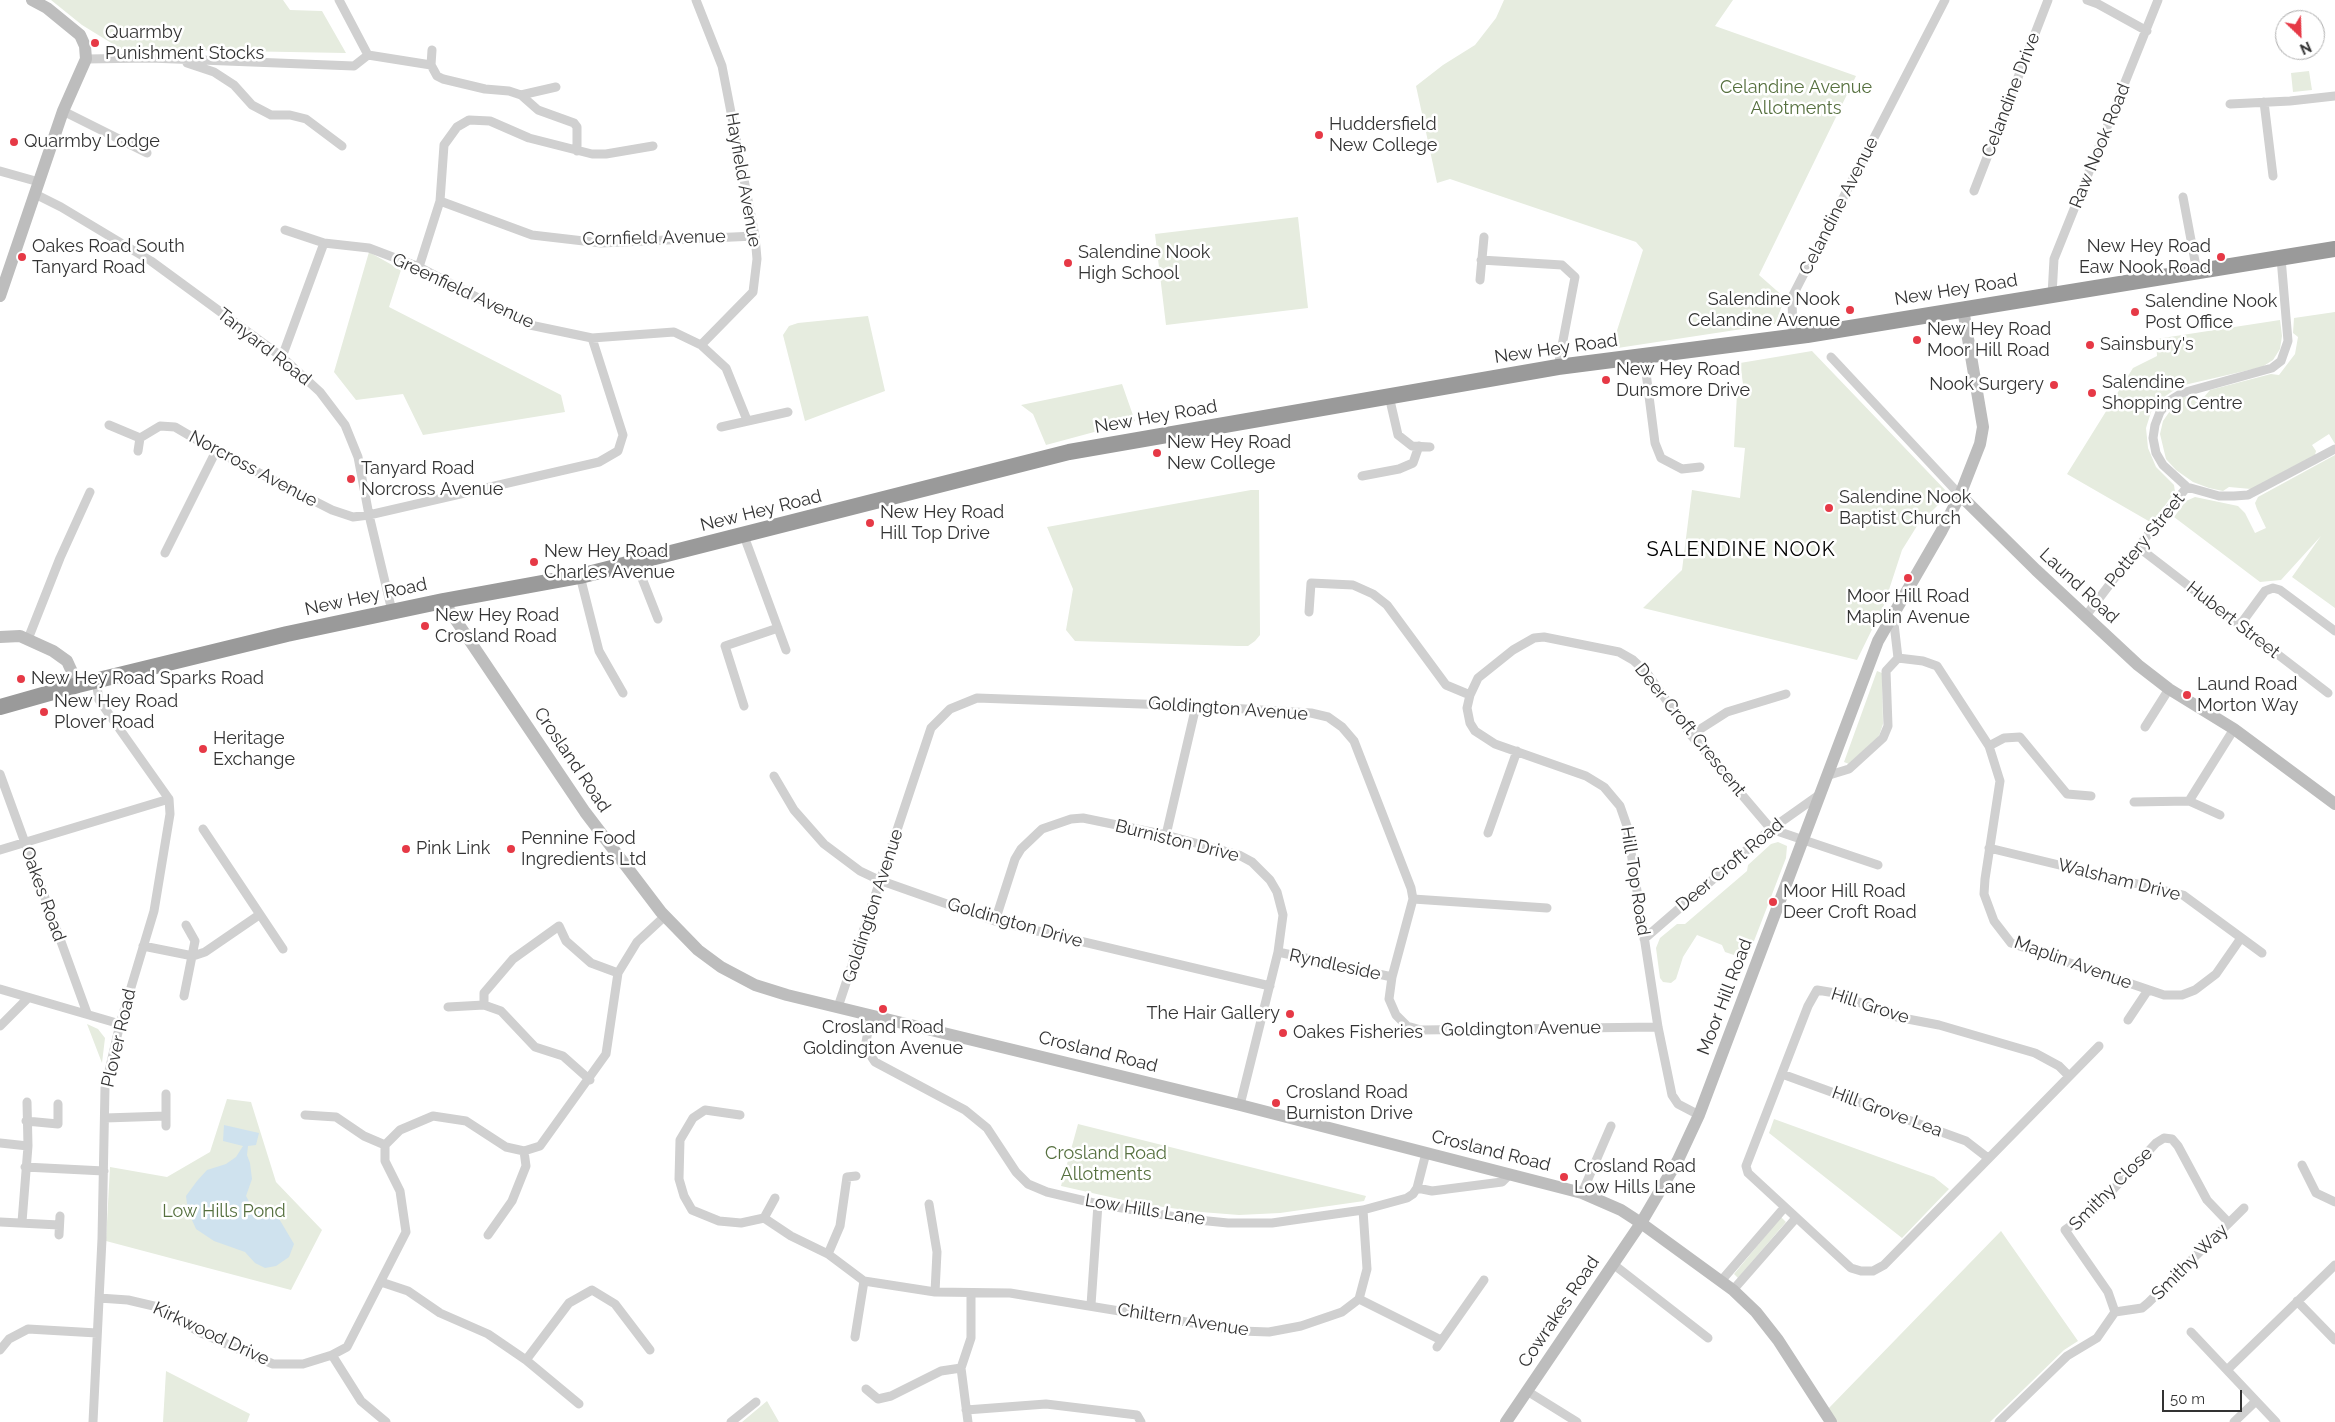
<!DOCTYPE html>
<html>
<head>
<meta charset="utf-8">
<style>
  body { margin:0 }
  #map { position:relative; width:2335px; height:1422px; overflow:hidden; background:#fff; font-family:Raleway,sans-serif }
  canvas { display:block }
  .north { position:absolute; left:2275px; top:10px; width:50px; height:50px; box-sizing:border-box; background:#fff; border:1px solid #adadad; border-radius:50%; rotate:156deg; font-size:14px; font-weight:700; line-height:20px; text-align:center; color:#333 }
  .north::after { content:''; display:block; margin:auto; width:18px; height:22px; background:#e63946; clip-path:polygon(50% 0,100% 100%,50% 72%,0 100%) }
  .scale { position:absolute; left:2162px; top:1390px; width:80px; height:22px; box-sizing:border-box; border:2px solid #333; border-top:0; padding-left:6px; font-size:15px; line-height:18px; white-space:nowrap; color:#333; -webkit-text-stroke:4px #fff; paint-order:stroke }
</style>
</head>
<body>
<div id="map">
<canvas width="2335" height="1422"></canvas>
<div class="north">N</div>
<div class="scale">50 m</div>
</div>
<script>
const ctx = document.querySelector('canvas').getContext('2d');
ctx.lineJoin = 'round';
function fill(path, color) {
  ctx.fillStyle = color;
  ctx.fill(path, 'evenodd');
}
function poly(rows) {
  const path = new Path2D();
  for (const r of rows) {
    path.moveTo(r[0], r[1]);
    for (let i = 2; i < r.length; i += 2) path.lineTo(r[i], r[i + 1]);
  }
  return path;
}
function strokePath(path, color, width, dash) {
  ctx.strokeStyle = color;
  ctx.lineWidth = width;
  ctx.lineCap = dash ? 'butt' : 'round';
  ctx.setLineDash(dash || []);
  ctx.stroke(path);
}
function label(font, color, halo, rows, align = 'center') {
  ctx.font = font + ' Raleway,sans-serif';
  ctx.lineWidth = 5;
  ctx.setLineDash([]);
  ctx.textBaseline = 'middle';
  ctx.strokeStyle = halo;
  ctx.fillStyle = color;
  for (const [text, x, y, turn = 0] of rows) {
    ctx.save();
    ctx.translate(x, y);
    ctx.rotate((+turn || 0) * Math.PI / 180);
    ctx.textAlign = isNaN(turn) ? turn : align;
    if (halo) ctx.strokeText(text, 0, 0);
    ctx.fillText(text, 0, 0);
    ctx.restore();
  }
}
fill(poly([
  [51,0,283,0,290,10,322,11,346,53,121,49,82,25],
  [1504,0,1733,0,1715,26,1856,76,1759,275,1785,298,1775,324,1611,349,1643,250,1636,242,1450,179,1437,183,1416,86,1443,65,1475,45,1496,18],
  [2309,71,2312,90,2293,92,2291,73],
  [1298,217,1308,308,1166,325,1155,234],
  [369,252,401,270,389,307,561,395,565,412,423,435,403,394,356,400,334,372],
  [2335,312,2335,444,2329,434,2312,445,2316,451,2315,455,2251,489,2229,487,2223,491,2209,488,2193,482,2176,470,2166,459,2160,434,2163,421,2172,408,2184,396,2193,399,2204,397,2210,390,2271,374,2279,375,2295,354,2298,337,2293,333,2294,318],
  [868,316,885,391,805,421,783,335,789,326,798,323],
  [2280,320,2282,336,2280,349,2273,360,2262,367,2180,386,2164,397,2151,412,2146,428,2148,448,2156,467,2174,485,2175,492,2152,523,2067,474,2133,368,2157,356,2156,339],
  [1812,351,1949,494,1917,526,1902,550,1884,605,1857,660,1643,608,1682,570,1692,490,1740,498,1745,448,1734,447,1737,394,1744,391,1740,363],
  [1122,384,1135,421,1046,445,1033,414,1021,405],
  [2335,455,2335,608,2292,577,2321,536,2281,580,2260,582,2174,517,2186,501,2195,497,2238,506,2245,513,2255,533,2266,528,2257,509,2255,503,2258,497],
  [1251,490,1259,490,1260,635,1255,641,1248,646,1238,646,1075,641,1066,630,1073,589,1047,527],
  [1877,671,1882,673,1883,724,1879,736,1849,764,1844,762],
  [1778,842,1787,846,1786,858,1749,954,1736,950,1734,955,1725,952,1722,945,1697,935,1683,957,1676,979,1671,983,1663,982,1660,978,1656,948,1660,938,1677,924,1685,924,1747,871,1748,865,1771,844],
  [87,1024,98,1029,105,1038,102,1063],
  [227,1099,251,1102,276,1182,322,1230,291,1290,106,1241,110,1167,167,1177,210,1152],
  [1774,1119,1934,1177,1949,1189,1902,1238,1769,1133],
  [1078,1124,1366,1196,1364,1201,1280,1213,1239,1215,1201,1212,1141,1204,1061,1186],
  [1781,1217,1786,1222,1738,1278,1734,1274],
  [2001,1231,2078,1341,2064,1350,1990,1422,1837,1422,1828,1409],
  [166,1371,250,1414,247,1422,163,1422],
  [767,1401,779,1422,742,1422]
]), '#e6ecdf');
fill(poly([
  [224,1125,259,1133,256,1145,248,1146,247,1155,250,1163,252,1179,246,1196,253,1209,278,1217,294,1244,289,1257,276,1266,265,1268,255,1263,245,1252,214,1241,196,1229,188,1211,186,1196,197,1181,207,1170,226,1164,236,1157,243,1146,223,1141]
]), '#cfe2ee');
strokePath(poly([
  [696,0,722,66,755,236,757,259,753,292,701,345],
  [2087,0,2098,4,2147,31],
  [368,55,431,65,432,50],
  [86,59,150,58,354,66,368,55,339,0],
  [187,63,214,72,234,85,252,105,271,115,290,115,306,119,342,146],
  [431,65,437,76,443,79,485,89,509,91,521,95,556,87],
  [521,95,538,110,574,123,577,127,577,151],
  [2264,102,2273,176],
  [2230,104,2290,101,2335,96],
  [63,111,147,153],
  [0,171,39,182],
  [1974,191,2048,0],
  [35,194,61,207,151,261,282,357,320,392,345,425,358,457,369,515,392,611],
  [2183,197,2197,272],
  [440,201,532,235,601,243,755,236],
  [285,230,324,243,369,248,419,267,530,325,592,338,674,332,701,345,726,368,747,420],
  [2281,258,2288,341,2281,361,2272,368,2182,393,2169,401,2160,412,2155,425,2153,438,2156,453,2163,465,2187,487,2219,496,2234,496,2248,495,2335,449],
  [1481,260,1562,265,1575,277,1558,367],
  [419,267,440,201,444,145,457,127,469,120,490,121,529,138,592,154,606,154,653,146],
  [1480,280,1484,237],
  [2052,295,2054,259,2158,0],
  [1793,336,1792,297,1945,0],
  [282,357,324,243],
  [1644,357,1655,443,1661,458,1682,469,1700,467],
  [1831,357,1960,495],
  [1389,396,1398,435,1412,446,1430,447],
  [109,425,140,438],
  [721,427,788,412],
  [138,451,140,438,160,426,175,427,216,451,332,510,353,517,369,515,599,462,618,451,623,435,592,338],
  [1362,476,1399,469,1413,463,1419,446],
  [744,536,786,650],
  [2138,547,2328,693],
  [165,553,216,451],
  [636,563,658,619],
  [580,576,599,651,623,693],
  [1309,612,1311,583,1353,585,1373,594,1387,605,1446,685,1470,695],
  [2085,617,2138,547,2187,487],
  [2240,625,2265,591,2273,588,2280,590,2335,631],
  [28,639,60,558,90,492],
  [1898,658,1923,661,1937,666,1989,746,2000,781,1985,879,1984,894,1994,921,2011,943,2164,995,2182,995,2195,990,2216,974,2241,938],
  [744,706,725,646,778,628],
  [2145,727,2169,689],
  [1691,735,1727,712,1786,694],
  [1989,746,2004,738,2020,737,2067,794,2091,796],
  [0,774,87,1013],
  [774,776,794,810,824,844,860,871,879,880,995,921,1270,986],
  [1826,776,1849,769,1883,738,1888,726,1886,671,1898,658,1893,615],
  [2189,801,2234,729],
  [2134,802,2189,801,2220,815],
  [203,829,283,949],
  [1488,833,1517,751],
  [1166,835,1196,706],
  [1989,848,2183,895,2262,953],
  [0,850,169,799],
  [1413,899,1547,908],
  [995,921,1015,859,1021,849,1042,829,1071,819,1083,818,1166,835,1239,855,1252,862,1270,880,1277,892,1283,915,1278,952,1240,1105],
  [1644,939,1771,829,1819,795],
  [143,946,193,956,205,952,259,915],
  [1278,952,1392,977],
  [0,989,120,1024],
  [184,996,195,941,186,925],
  [484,1005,484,993,513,959,559,926,566,941,591,963,618,973],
  [448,1007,484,1005,501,1011,535,1047,563,1056,590,1080],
  [838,1007,931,728,950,709,977,698,1196,706,1311,713,1328,717,1342,727,1354,741,1411,888,1413,899,1392,977,1389,999,1396,1015,1407,1026,1421,1030,1658,1027],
  [871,1015,866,1042,869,1053,875,1062,965,1110,987,1128,1016,1172,1028,1184,1047,1192,1098,1204,1188,1219,1228,1223,1272,1223,1363,1210,1407,1198,1413,1194,1417,1188,1432,1191,1502,1182,1510,1174],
  [2128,1020,2148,990],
  [0,1026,28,998],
  [1782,1074,1966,1141,1988,1158],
  [2069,1076,2059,1066,2035,1053,1939,1025,1897,1017,1835,993,1817,990,1808,1006,1746,1166,1748,1173,1851,1268,1861,1271,1873,1271,1884,1265,2099,1046],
  [166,1094,166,1126],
  [305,1115,336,1117,364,1136,385,1145],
  [740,1115,705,1110,693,1118,680,1140,679,1179,684,1196,692,1210,719,1221,741,1223,764,1218,791,1236,828,1254,864,1281,935,1292,1010,1293,1241,1331,1269,1332,1301,1326,1342,1312,1359,1299,1367,1269,1363,1210],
  [1699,1115,1678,1104,1672,1095,1658,1027,1627,826,1620,806,1604,787,1586,776,1495,744,1475,731,1470,723,1467,708,1470,695,1478,678,1513,650,1534,638,1544,637,1619,652,1633,660,1647,673,1691,735,1771,829,1878,865],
  [105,1118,166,1116],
  [26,1121,58,1124,58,1104],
  [0,1143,28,1146],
  [2302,1165,2316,1193,2335,1202],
  [25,1167,104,1171],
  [1417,1188,1426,1153],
  [1582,1193,1611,1126],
  [929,1204,937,1252,935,1292],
  [764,1218,775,1198],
  [0,1222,59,1225],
  [22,1222,28,1146,27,1102],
  [59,1235,60,1216],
  [488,1235,512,1201,526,1166,524,1151],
  [828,1254,840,1226,847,1177,856,1176],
  [1613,1264,1708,1338],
  [1721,1281,1784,1208],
  [381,1282,408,1291,440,1313,488,1334,526,1360,579,1404],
  [1733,1290,1796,1218],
  [99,1298,128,1300,158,1307,199,1332,273,1364,303,1364,332,1355,347,1347,406,1232,400,1191,385,1161,385,1145,400,1130,433,1116,466,1121,506,1147,524,1151,540,1146,606,1054,618,973,637,942,664,917],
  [1359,1299,1441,1340],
  [2297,1301,2335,1340],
  [1091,1305,1098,1204],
  [2115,1312,2108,1292,2065,1230,2095,1209,2156,1143,2164,1138,2172,1139,2178,1146,2207,1200,2229,1223],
  [2191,1332,2276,1422],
  [855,1337,864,1281],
  [1437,1347,1484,1280],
  [0,1350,9,1339,28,1329,97,1333],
  [332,1355,361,1401,386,1422],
  [526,1360,569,1303,592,1290,615,1304,650,1350],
  [2227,1370,2335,1265],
  [866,1389,878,1399,891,1396,941,1371,961,1368],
  [1527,1391,1577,1422],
  [966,1410,1046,1404,1137,1415,1141,1422],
  [93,1422,102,1239,105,1088,120,1024,154,911,170,814,169,799,99,700,96,680],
  [731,1422,756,1402],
  [968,1422,961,1368,971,1338,971,1294],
  [1999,1422,2067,1356,2097,1338,2115,1312,2142,1308,2148,1303,2244,1208],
  [2234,1422,2256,1401]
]), '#d0d0d0', 9);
strokePath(poly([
  [0,296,63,111,86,59,85,46,80,35,47,8,32,0],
  [1960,495,2036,570,2138,665,2169,689,2234,729,2335,804],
  [443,601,585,812,661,912,698,950,721,967,755,985,787,995,1240,1105,1582,1193,1621,1210,1641,1223,1733,1290,1756,1312,1778,1340,1831,1422],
  [0,637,20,636,53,651,67,661,78,685],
  [1506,1422,1641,1223,1678,1160,1699,1115,1878,641,1941,532,1960,495,1980,444,1983,427,1963,309]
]), '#bdbdbd', 12);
strokePath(poly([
  [0,707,78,685,287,634,443,601,580,576,1069,452,1558,367,1807,335,2335,249]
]), '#9a9a9a', 16);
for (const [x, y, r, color] of [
  [95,43,5,"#e63946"],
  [1319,135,5,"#e63946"],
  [14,142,5,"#e63946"],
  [22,257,5,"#e63946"],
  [2221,257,5,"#e63946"],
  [1068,263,5,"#e63946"],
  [1850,310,5,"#e63946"],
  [2135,312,5,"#e63946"],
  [1917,340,5,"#e63946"],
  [2090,345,5,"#e63946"],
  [1606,380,5,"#e63946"],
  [2054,385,5,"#e63946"],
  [2092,393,5,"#e63946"],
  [1157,453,5,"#e63946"],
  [351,479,5,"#e63946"],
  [1829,508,5,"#e63946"],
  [870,523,5,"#e63946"],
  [534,562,5,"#e63946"],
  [1908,578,5,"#e63946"],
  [425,626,5,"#e63946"],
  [21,679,5,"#e63946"],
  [2187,695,5,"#e63946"],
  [44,712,5,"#e63946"],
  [203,749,5,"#e63946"],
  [406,849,5,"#e63946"],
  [511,849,5,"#e63946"],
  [1773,902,5,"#e63946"],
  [883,1009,5,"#e63946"],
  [1290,1014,5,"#e63946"],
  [1283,1033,5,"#e63946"],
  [1276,1103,5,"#e63946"],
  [1564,1177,5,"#e63946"]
]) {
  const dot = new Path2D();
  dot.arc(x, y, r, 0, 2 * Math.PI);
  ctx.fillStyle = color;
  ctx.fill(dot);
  strokePath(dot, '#fff', 2);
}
label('18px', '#333', '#fff', [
  ["Quarmby",105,33],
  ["Punishment Stocks",105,54],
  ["Huddersfield",1329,125],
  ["New College",1329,146],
  ["Quarmby Lodge",24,142],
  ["Oakes Road South",32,247],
  ["Tanyard Road",32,268],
  ["New Hey Road",2211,247,"right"],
  ["Eaw Nook Road",2211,268,"right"],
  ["Salendine Nook",1078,253],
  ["High School",1078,274],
  ["Salendine Nook",1840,300,"right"],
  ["Celandine Avenue",1840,321,"right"],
  ["Salendine Nook",2145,302],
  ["Post Office",2145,323],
  ["New Hey Road",1927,330],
  ["Moor Hill Road",1927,351],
  ["Sainsbury's",2100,345],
  ["New Hey Road",1616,370],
  ["Dunsmore Drive",1616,391],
  ["Salendine",2102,383],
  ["Shopping Centre",2102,404],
  ["Nook Surgery",2044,385,"right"],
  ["New Hey Road",1167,443],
  ["New College",1167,464],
  ["Tanyard Road",361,469],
  ["Norcross Avenue",361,490],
  ["Salendine Nook",1839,498],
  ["Baptist Church",1839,519],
  ["New Hey Road",880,513],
  ["Hill Top Drive",880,534],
  ["New Hey Road",544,552],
  ["Charles Avenue",544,573],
  ["Moor Hill Road",1908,597,"center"],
  ["Maplin Avenue",1908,618,"center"],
  ["New Hey Road",435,616],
  ["Crosland Road",435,637],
  ["New Hey Road Sparks Road",31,679],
  ["Laund Road",2197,685],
  ["Morton Way",2197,706],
  ["New Hey Road",54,702],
  ["Plover Road",54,723],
  ["Heritage",213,739],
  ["Exchange",213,760],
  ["Pennine Food",521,839],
  ["Ingredients Ltd",521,860],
  ["Pink Link",416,849],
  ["Moor Hill Road",1783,892],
  ["Deer Croft Road",1783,913],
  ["The Hair Gallery",1280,1014,"right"],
  ["Crosland Road",883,1028,"center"],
  ["Goldington Avenue",883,1049,"center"],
  ["Oakes Fisheries",1293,1033],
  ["Crosland Road",1286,1093],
  ["Burniston Drive",1286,1114],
  ["Crosland Road",1574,1167],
  ["Low Hills Lane",1574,1188]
], 'left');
label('18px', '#56703f', '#fff', [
  ["Celandine Avenue",1796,88],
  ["Allotments",1796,109],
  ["Crosland Road",1106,1154],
  ["Allotments",1106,1175],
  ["Low Hills Pond",224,1212]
]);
label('18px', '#333', '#fff', [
  ["Celandine Drive",2011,95,-69],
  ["Raw Nook Road",2100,146,-68],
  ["Hayfield Avenue",743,180,80],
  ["Celandine Avenue",1839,206,-63],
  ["Cornfield Avenue",654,238,-1],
  ["New Hey Road",1956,290,-9],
  ["Greenfield Avenue",463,291,25],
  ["Tanyard Road",264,347,38],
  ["New Hey Road",1556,349,-8],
  ["New Hey Road",1156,417,-10],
  ["Norcross Avenue",253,469,28],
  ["New Hey Road",761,511,-14],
  ["Pottery Street",2145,540,-51],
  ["Laund Road",2079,586,43],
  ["New Hey Road",366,597,-12],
  ["Hubert Street",2233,620,38],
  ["Goldington Avenue",1228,709,4],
  ["Deer Croft Crescent",1690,730,51],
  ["Crosland Road",572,760,56],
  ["Burniston Drive",1177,841,14],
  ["Deer Croft Road",1730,865,-40],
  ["Walsham Drive",2119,880,14],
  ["Hill Top Road",1635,881,81],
  ["Oakes Road",43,894,70],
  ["Goldington Avenue",873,906,-72],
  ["Goldington Drive",1015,923,16],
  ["Maplin Avenue",2073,963,20],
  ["Ryndleside",1335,965,12],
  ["Moor Hill Road",1725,997,-69],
  ["Hill Grove",1870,1006,18],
  ["Goldington Avenue",1521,1029,-1],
  ["Plover Road",119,1038,-77],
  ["Crosland Road",1098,1052,14],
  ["Hill Grove Lea",1887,1112,20],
  ["Crosland Road",1491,1151,14],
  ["Smithy Close",2111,1189,-45],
  ["Low Hills Lane",1145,1210,9],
  ["Smithy Way",2190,1262,-45],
  ["Cowrakes Road",1559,1312,-56],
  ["Chiltern Avenue",1183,1320,9],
  ["Kirkwood Drive",211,1334,25]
]);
ctx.letterSpacing = '1px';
label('20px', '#000', '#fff', [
  ["SALENDINE NOOK",1741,550]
]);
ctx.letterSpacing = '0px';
</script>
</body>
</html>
